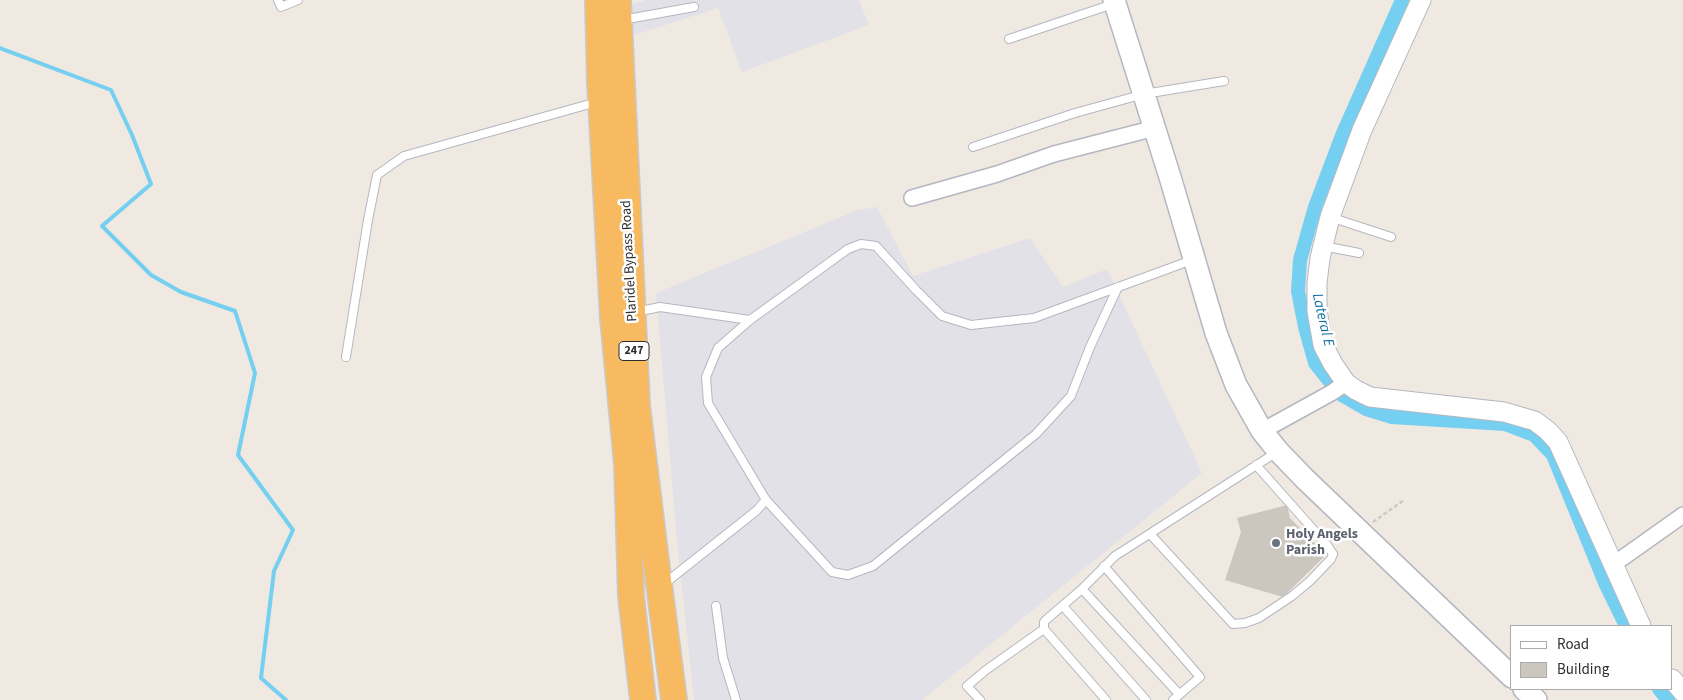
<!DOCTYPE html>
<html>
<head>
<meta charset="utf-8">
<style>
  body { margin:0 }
  #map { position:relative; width:1683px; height:700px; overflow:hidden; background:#efe9e1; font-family:"Source Sans 3",sans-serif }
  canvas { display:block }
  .legend { position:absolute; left:1510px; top:625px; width:162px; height:65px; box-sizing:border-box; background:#fff; border:1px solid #ababab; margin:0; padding:6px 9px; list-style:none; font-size:15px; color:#2e2e2e }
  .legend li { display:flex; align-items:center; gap:10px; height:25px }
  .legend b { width:25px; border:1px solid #ababab }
</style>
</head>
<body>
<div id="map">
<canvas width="1683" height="700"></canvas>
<ul class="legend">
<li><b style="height:6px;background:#fff"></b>Road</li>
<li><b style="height:14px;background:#cbc7bf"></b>Building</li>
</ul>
</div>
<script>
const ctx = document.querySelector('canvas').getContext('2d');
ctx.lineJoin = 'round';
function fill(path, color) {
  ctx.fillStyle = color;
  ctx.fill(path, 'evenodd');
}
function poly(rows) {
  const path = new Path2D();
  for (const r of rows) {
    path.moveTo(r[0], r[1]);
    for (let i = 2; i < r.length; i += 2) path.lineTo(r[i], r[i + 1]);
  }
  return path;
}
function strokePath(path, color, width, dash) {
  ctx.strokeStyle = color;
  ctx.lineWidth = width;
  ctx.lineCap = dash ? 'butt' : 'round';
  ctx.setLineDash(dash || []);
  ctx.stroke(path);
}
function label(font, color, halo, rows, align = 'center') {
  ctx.font = font + ' "Source Sans 3",sans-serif';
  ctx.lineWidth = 5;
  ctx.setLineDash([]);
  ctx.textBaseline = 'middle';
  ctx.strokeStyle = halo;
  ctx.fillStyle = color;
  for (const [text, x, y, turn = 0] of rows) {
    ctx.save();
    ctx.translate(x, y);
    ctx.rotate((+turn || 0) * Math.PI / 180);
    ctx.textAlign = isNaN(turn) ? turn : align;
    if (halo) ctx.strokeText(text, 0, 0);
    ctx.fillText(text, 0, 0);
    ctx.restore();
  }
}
fill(poly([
  [646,0,859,0,869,25,742,72,718,8,628,37,627,6],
  [877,207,913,276,1030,238,1063,287,1107,269,1202,473,922,700,694,700,677,541,656,293,858,210]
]), '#e3e1e8');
strokePath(poly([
  [0,48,111,90,132,135,151,184,102,226,151,275,181,292,235,311,255,373,238,455,293,530,274,571,261,678,286,700]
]), '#75cff0', 4);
strokePath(poly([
  [1402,0,1343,133,1315,207,1300,260,1298,291,1305,327,1315,363,1340,394,1366,409,1392,417,1505,424,1534,435,1553,455,1606,585,1626,626],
  [1659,689,1668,700]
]), '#75cff0', 14);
fill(poly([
  [1287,505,1290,518,1326,555,1283,597,1225,580,1241,532,1237,518]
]), '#cbc7bf');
const service = poly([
  [278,0,281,7,298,0],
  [622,20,694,7],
  [1009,39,1113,4],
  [973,147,1075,113,1144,94,1224,81],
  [1330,217,1391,237],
  [1323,246,1359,253],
  [636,312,660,307,750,320],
  [346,357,368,220,377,175,404,156,597,102],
  [766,500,832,572,848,575,873,566,1036,434,1071,396,1090,347,1118,287],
  [1150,534,1233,624,1245,623,1259,618,1292,596,1310,581,1331,559,1333,554,1327,545,1256,465],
  [1104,566,1200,677,1173,700],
  [664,584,756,511,766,500,708,403,706,377,718,348,750,320,848,249,861,244,876,246,916,290,942,316,971,325,1034,318,1192,260],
  [1082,589,1179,694],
  [716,606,723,658,736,700],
  [1063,606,1146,700],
  [1044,629,1106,700],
  [980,700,967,686,986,670,1044,629,1044,622,1047,619,1082,589,1115,556,1277,452]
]);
const minor = poly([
  [912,198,997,174,1054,154,1155,128],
  [1262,431,1331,393,1346,383],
  [1614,564,1683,515]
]);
const tertiary = poly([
  [1421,0,1362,130,1330,217,1320,258,1317,283,1317,311,1323,345,1333,364,1346,383,1356,390,1370,397,1504,412,1535,421,1548,431,1558,442,1641,626],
  [1672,679,1683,692]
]);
const secondary = poly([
  [1114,0,1170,177,1216,333,1236,385,1262,431,1278,451,1305,479,1512,677],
  [1524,689,1536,700]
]);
const trunk = poly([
  [598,0,600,82,613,318,627,464,631,596,643,700],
  [618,0,637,406,656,561,674,700]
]);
strokePath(service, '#b4b7c1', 10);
strokePath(minor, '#b4b7c1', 18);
strokePath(tertiary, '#b4b7c1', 21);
strokePath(secondary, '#b4b7c1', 24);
strokePath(trunk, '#c9c9c9', 28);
strokePath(poly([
  [1373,522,1404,500]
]), '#c9c9c9', 2.5, [4, 2.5]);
strokePath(service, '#fff', 8);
strokePath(minor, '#fff', 15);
strokePath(tertiary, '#fff', 19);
strokePath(secondary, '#fff', 21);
strokePath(trunk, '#f8ba60', 25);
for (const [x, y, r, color] of [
  [1276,543,5,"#6b7280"]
]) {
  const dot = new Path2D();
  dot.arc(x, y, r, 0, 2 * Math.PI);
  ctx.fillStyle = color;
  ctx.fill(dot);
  strokePath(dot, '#fff', 2);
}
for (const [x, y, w] of [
  [634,351,30]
]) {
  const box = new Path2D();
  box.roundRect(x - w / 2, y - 9.5, w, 19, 4);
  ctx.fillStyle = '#fff';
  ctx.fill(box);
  strokePath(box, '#2e2e2e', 1);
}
label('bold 12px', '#2e2e2e', null, [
  ["247",634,351]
]);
label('14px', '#2e2e2e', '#fff', [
  ["Plaridel Bypass Road",630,261,-93]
]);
label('bold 14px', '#5b616d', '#fff', [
  ["Holy Angels",1286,535],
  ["Parish",1286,551]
], 'left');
label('italic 15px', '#0d6fa3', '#fff', [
  ["Lateral E",1322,320,77]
]);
</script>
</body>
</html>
